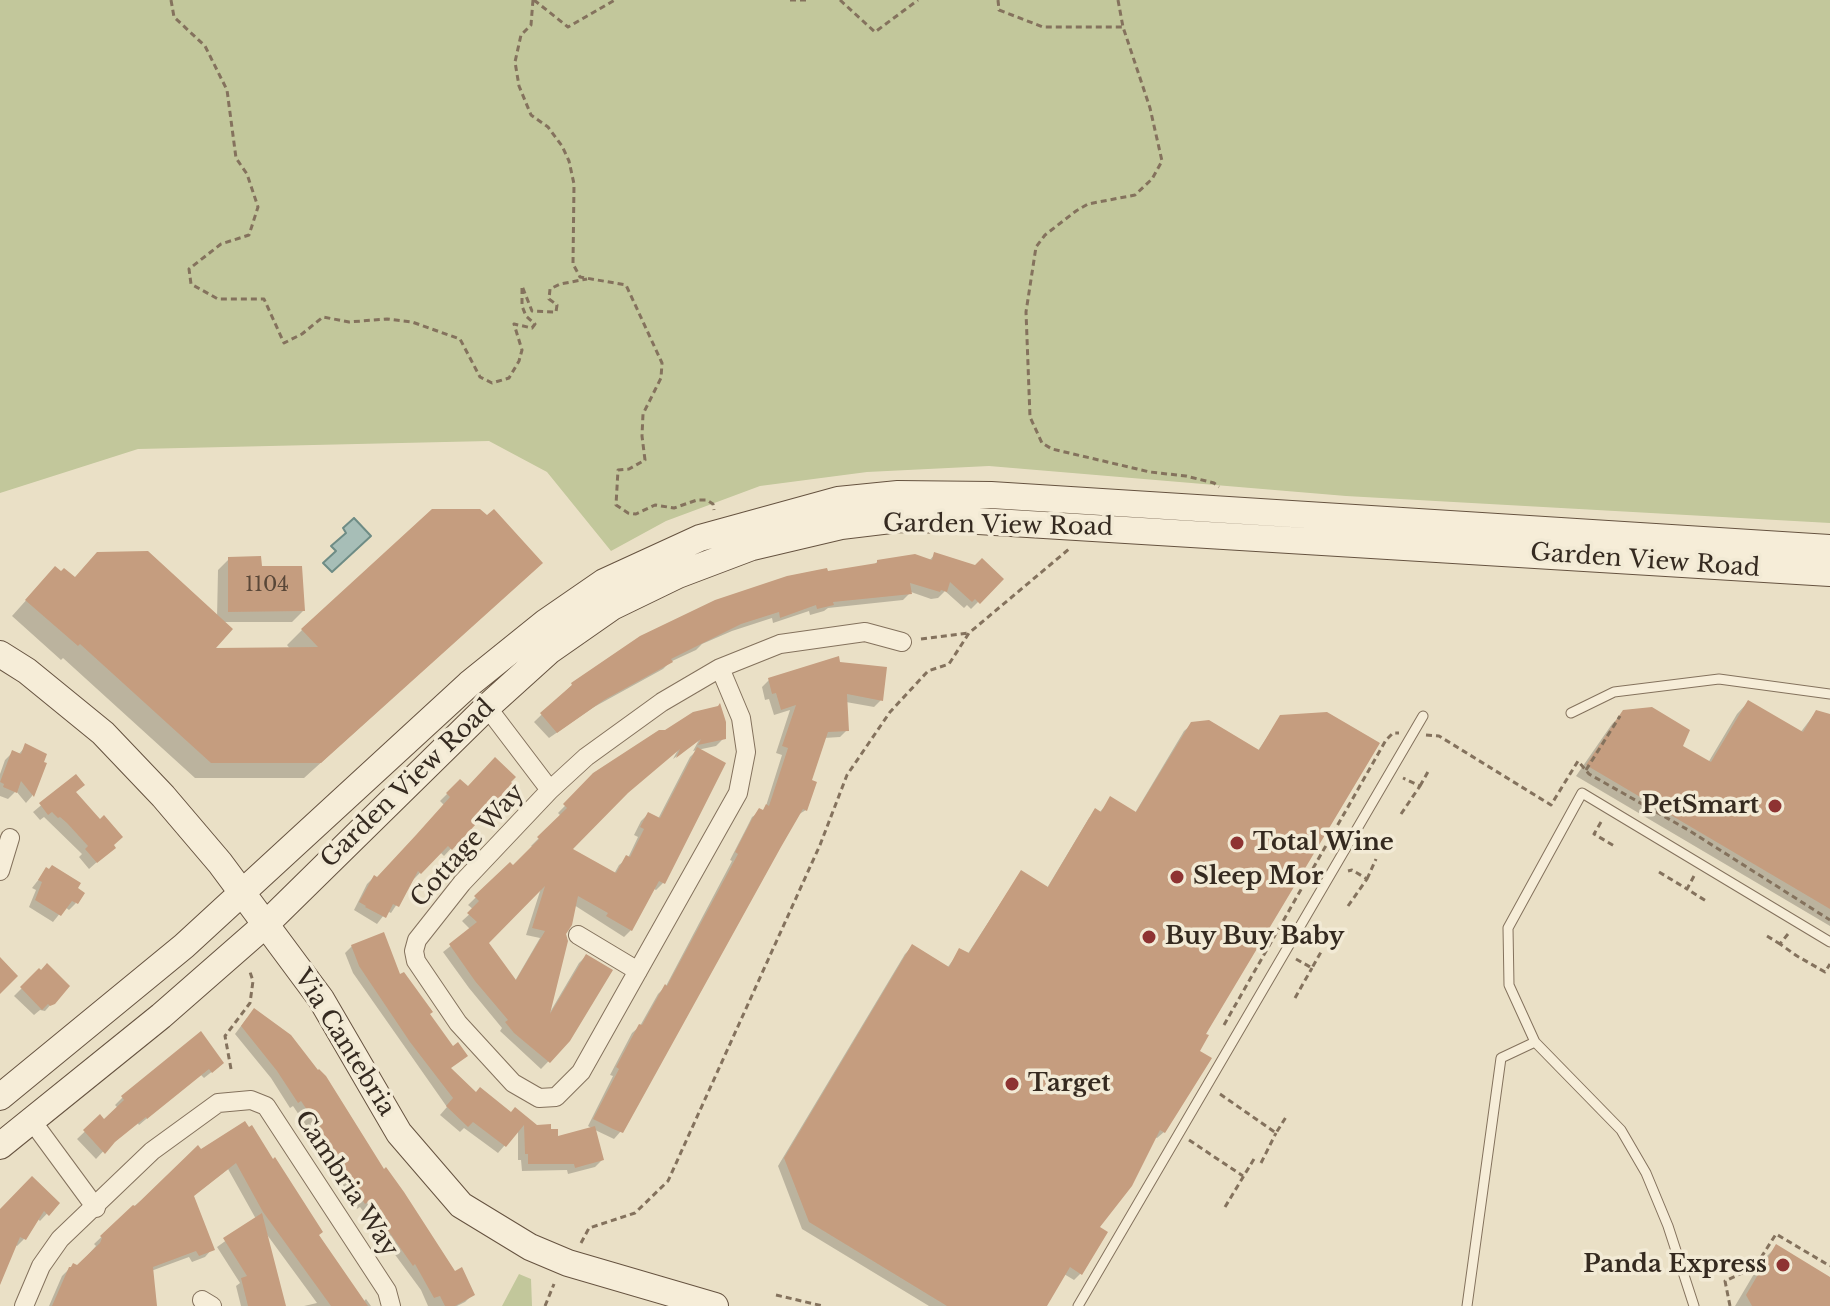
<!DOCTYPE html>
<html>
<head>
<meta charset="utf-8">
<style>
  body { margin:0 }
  canvas { display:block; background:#eae0c6 }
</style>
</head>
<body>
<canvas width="1830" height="1306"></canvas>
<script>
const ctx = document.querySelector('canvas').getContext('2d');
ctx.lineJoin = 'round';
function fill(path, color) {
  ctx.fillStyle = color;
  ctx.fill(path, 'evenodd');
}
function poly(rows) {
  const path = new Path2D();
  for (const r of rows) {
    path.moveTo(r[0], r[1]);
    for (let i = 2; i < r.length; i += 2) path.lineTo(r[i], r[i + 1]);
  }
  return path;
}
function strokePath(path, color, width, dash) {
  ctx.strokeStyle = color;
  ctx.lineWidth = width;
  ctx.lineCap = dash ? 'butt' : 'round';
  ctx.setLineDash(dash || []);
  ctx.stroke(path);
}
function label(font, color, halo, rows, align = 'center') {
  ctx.font = font + ' "Libre Baskerville",serif';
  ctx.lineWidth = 7;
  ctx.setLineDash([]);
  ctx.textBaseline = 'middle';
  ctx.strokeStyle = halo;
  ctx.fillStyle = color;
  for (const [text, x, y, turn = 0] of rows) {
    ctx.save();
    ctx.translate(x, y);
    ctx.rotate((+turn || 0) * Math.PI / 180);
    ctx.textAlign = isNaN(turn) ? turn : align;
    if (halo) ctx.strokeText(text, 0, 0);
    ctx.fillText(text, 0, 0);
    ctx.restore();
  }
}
fill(poly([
  [0,0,1830,0,1830,523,1346,496,989,466,867,472,760,486,666,521,611,551,547,472,489,441,138,449,0,493],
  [519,1274,531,1279,532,1306,502,1306]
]), '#c2c79b');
const water = poly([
  [354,518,371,536,332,572,323,563,336,551,331,546,346,533,343,528,354,518]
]);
fill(water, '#a7beb7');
strokePath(water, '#6e8c85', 2);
fill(poly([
  [433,511,525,578,304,778,195,778,63,658,61,660,12,616,55,568,74,579,217,618,218,570,229,559,260,568,303,611,292,622,222,622,212,650,291,650,287,645,302,630],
  [935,554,1001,579,971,609,967,605,964,608,945,591,938,598,931,599,911,592,903,600,828,608,824,611,810,615,809,611,773,623,772,618,732,631,702,644,696,650,670,662,663,669,594,707,549,738,534,722,572,685,826,573,873,566,877,562,929,561],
  [839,663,881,700,874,707,846,702,847,730,840,737,824,738,809,781,806,810,796,816,621,1131,614,1139,593,1129,602,1160,595,1167,568,1174,567,1170,522,1171,521,1160,518,1160,518,1130,498,1153,464,1128,460,1132,440,1115,447,1107,353,973,345,953,352,946,399,978,428,1015,449,1069,476,1094,556,1139,593,1129,588,1126,613,1076,610,1075,632,1033,640,1026,658,994,666,986,732,861,730,860,746,829,752,817,765,809,782,755,776,753,790,710,774,715,769,699,765,700,762,687,769,680],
  [1748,702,1800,733,1816,712,1830,716,1830,926,1576,776,1612,724,1624,712,1708,763,1737,714],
  [1281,717,1203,1034,1164,1132,1157,1138,1154,1137,1097,1228,1081,1273,1074,1280,1064,1274,1044,1306,929,1306,802,1229,778,1166,905,954,912,947,947,968,960,951,967,955,1021,872,1047,888,1089,818,1096,811,1099,813,1111,799,1135,813,1184,731,1192,724,1257,752],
  [660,732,724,738,716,746,697,750,723,764,663,883,656,890,652,888,631,930,624,937,574,905,564,934,549,1014,579,963,586,956,569,1040,541,1069,500,1031,502,1028,469,988,443,952,471,930,462,921,474,910,468,905,510,864,512,868,533,847,531,846,561,816,558,813,595,775],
  [699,740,693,751,697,750,690,757,658,819,648,814,641,821,634,835,638,837,628,858,619,865,614,874,569,849,617,801,678,750,673,759],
  [541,888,526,935,540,938,515,981,487,942],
  [26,746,44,764,32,796,26,803,16,791,8,799,0,796,0,774,5,760,12,753,18,755],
  [75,777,74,793,106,854,89,869,79,857,82,854,44,817,40,820,33,812],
  [460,781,468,789,508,782,511,784,444,856,440,852,413,880,391,913,387,911,377,924,354,910,367,884,374,877,377,879,444,805,440,801],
  [46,870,76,903,69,910,65,907,53,922,29,907,36,890,32,888],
  [39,971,53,1002,45,1011,40,1010,34,1015,14,996],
  [247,1018,384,1171,454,1273,472,1295,465,1302,457,1306,428,1306,421,1290,360,1207,357,1209,331,1170,334,1167,293,1106,290,1108,271,1078,235,1034],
  [201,1034,214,1070,204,1078,200,1074,139,1125,137,1122,109,1145,96,1159,77,1139,100,1117,104,1122,118,1108,115,1105,122,1098],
  [244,1123,363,1302,366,1299,371,1306,304,1306,317,1303,265,1232,284,1306,241,1306,236,1286,240,1283,217,1247,256,1219,228,1169,192,1197,212,1249,205,1257,192,1262,189,1257,151,1271,155,1306,49,1306,62,1276,73,1265,77,1267,96,1246,94,1244,132,1208,201,1152],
  [57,1203,40,1221,37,1218,24,1239,17,1246,15,1245,0,1284,0,1212],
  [1776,1247,1830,1279,1830,1306,1735,1306,1761,1262]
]), '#0003');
fill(poly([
  [432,509,480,509,487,515,494,509,543,563,321,763,211,763,80,644,78,646,25,600,55,566,61,571,64,568,75,577,97,552,148,551,233,629,216,648,318,647,301,629],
  [934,552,975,565,982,558,1004,579,980,604,975,599,972,602,950,582,947,592,941,590,940,592,910,583,912,594,833,602,834,605,817,609,816,605,780,618,779,612,741,624,671,659,673,662,604,700,557,733,540,713,572,685,571,683,640,636,715,600,787,576,827,568,828,571,877,563,877,560,915,554,932,560],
  [261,556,262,566,302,566,305,611,228,612,228,557],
  [839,656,840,662,887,667,883,701,847,694,849,731,828,732,812,780,817,782,807,811,803,809,781,847,623,1133,613,1129,593,1119,619,1069,616,1067,639,1024,642,1025,665,984,667,986,738,854,735,852,752,819,759,808,763,810,766,804,769,806,788,748,782,746,796,705,781,710,776,693,772,694,768,678],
  [1748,700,1803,732,1816,710,1830,714,1830,909,1586,765,1623,710,1652,707,1690,730,1683,746,1711,762],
  [720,703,726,722,726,739,698,745,701,739,676,758,680,749,628,793,573,849,616,873,626,855,630,857,644,829,640,827,648,812,660,818,697,747,726,763,665,884,659,881,632,931,606,916,608,913,578,896,572,925,566,934,568,941,550,1014,586,954,613,970,570,1041,550,1063,514,1033,505,1022,508,1020,475,981,449,944,477,922,467,913,479,901,474,896,510,862,513,865,539,839,537,837,567,808,563,804,593,773,659,730,665,730,693,712,718,706],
  [545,886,532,928,545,931,516,980,489,943],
  [1327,712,1380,743,1206,1034,1209,1035,1200,1051,1212,1058,1165,1133,1160,1130,1132,1186,1100,1227,1108,1232,1082,1275,1070,1267,1047,1306,947,1306,809,1222,784,1158,912,944,949,967,959,948,969,953,1021,870,1048,887,1095,808,1101,812,1110,796,1136,812,1191,722,1209,720,1259,750,1280,715],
  [25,743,47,754,44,762,47,763,34,797,21,781,17,793,3,787,4,784,0,782,12,750,21,754],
  [495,757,516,777,511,782,513,784,452,850,448,846,421,874,418,871,399,907,393,904,386,918,365,907,366,906,359,902,374,875,377,877,416,835,450,797,446,793,460,779,468,786],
  [76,774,85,785,76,792,100,819,104,815,123,837,114,845,116,848,97,863,85,849,88,846,67,823,60,817,58,818,52,812,48,815,39,803],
  [52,865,81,883,78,888,85,893,78,904,72,901,61,916,35,900,42,882,38,880,46,867,49,869],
  [384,932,400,974,404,972,433,1012,430,1014,453,1046,458,1042,468,1056,451,1068,476,1092,480,1087,511,1112,515,1107,537,1125,551,1124,551,1129,558,1129,558,1136,595,1126,604,1160,575,1168,574,1164,528,1164,528,1154,525,1154,524,1125,506,1147,473,1122,468,1127,446,1106,453,1098,410,1042,359,966,351,945],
  [0,957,18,976,0,994],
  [47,963,70,986,55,1004,50,1006,48,1004,42,1010,20,987,39,968,41,970],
  [254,1008,291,1035,318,1070,319,1069,326,1076,384,1169,386,1167,404,1192,455,1271,462,1267,475,1295,455,1306,445,1306,440,1296,434,1298,415,1264,413,1266,368,1202,365,1204,355,1189,337,1161,340,1159,301,1101,298,1103,277,1071,241,1026],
  [201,1031,224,1063,212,1073,209,1069,147,1119,146,1117,115,1142,105,1154,83,1130,100,1114,104,1119,124,1100,121,1096],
  [245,1121,249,1127,252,1125,273,1159,275,1157,323,1232,319,1235,368,1306,331,1306,263,1212,236,1163,194,1196,215,1250,199,1256,196,1251,153,1267,157,1306,52,1306,69,1267,71,1267,73,1263,77,1265,100,1243,102,1238,100,1236,133,1205,135,1206,198,1145,201,1149],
  [32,1176,60,1203,49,1216,44,1211,26,1240,20,1237,0,1285,0,1209],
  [262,1213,286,1306,248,1306,241,1278,247,1276,223,1238],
  [1776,1244,1830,1277,1830,1306,1752,1306,1746,1295]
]), '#c59d7f');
const service = poly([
  [1571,713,1614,692,1719,679,1830,694],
  [1078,1306,1423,716],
  [1467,1306,1501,1058,1535,1042],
  [1694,1306,1668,1226,1646,1173,1621,1130,1535,1042,1509,985,1508,928,1582,793,1830,942]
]);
const minor = poly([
  [720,668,741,718,746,752,738,793,581,1072,556,1097,539,1098,513,1083,458,1023,416,961,414,951,417,940,462,883,550,790,586,757,662,702,720,668,780,644,865,632,902,642],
  [487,707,550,790],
  [0,871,10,838],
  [578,935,638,971],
  [32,1121,96,1208],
  [202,1300,212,1306],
  [24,1306,41,1266,60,1239,152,1151,218,1103,251,1100,266,1106,387,1291,391,1306]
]);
const secondary = poly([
  [0,654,27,671,103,733,163,796,220,863,321,999,399,1133,461,1205,530,1247,568,1263,715,1306],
  [0,1097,184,946,469,684,546,622,604,582,700,538,838,500,898,494,991,495,1830,548],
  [0,1146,161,1016,265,925,487,707,549,651,612,607,678,575,752,547,841,526,899,519,962,520,1830,573]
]);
strokePath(service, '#84725d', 11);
strokePath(minor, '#84725d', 20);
strokePath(secondary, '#665340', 28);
strokePath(poly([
  [171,0,174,17,205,46,227,90,236,158,247,174,258,207,249,235,221,244,189,269,191,284,218,299,264,299,284,343,302,334,323,317,349,322,387,319,412,322,460,339,480,377,492,383,509,378,519,361,522,350,514,324,532,328,535,324,526,316,522,306,522,286,532,311,556,312,557,305,549,299,550,289,560,284,587,279],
  [533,0,531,25,521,35,515,62,519,86,531,115,548,127,562,146,569,161,574,184,573,264,580,277,626,285,662,363,661,378,643,414,642,436,645,460,629,469,618,470,616,505,628,513,636,514,655,505,674,508,697,500,707,500,713,504,714,510],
  [534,0,568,27,615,0],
  [790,0,809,0],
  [840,0,875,32,918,0],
  [998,0,999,10,1043,27,1123,27],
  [1118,0,1123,27,1150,108,1162,161,1152,179,1135,195,1088,204,1076,211,1045,235,1036,247,1026,312,1030,417,1042,443,1052,449,1150,472,1186,476,1214,483,1219,487],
  [921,639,969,633],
  [1426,735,1439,736,1551,805,1578,761,1589,774,1690,831,1830,920],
  [1586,770,1620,716],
  [1420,786,1429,770],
  [1401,814,1420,786,1403,778],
  [1601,822,1594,834,1616,847],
  [1659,872,1687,889],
  [1694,876,1687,889,1706,901],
  [1367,879,1376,859],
  [1348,906,1367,879,1352,870,1348,871],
  [1788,934,1780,944,1797,956,1825,972,1830,964],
  [1767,936,1780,944],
  [1296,959,1312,968,1321,952],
  [1295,998,1312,968],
  [1224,1025,1386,740,1393,733,1399,733],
  [231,1069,225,1036,250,1003,253,981,250,972],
  [1220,1094,1276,1133,1286,1117],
  [1189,1140,1243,1176],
  [1261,1163,1276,1133],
  [1225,1207,1254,1159],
  [581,1243,589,1228,635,1213,668,1181,820,845,847,775,890,712,928,671,949,664,969,633,1069,549],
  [776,1295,823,1306],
  [545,1306,554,1284],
  [1730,1306,1725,1281,1755,1267,1776,1234,1830,1266]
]), '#84725d', 3, [6, 4]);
strokePath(service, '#f6edd8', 9);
strokePath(minor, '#f6edd8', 18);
strokePath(secondary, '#f6edd8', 26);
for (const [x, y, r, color] of [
  [1775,806,8,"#8e3332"],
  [1237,843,8,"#8e3332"],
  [1177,877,8,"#8e3332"],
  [1149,937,8,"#8e3332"],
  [1012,1084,8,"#8e3332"],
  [1783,1265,8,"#8e3332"]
]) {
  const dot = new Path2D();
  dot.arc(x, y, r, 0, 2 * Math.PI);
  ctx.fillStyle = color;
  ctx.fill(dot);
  strokePath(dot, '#f2ead5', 3);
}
label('20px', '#594738', null, [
  ["1104",267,585]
]);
label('24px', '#352a20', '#f2ead5', [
  ["Garden View Road",998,526,1],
  ["Garden View Road",1645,561,4],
  ["Garden View Road",408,784,-44],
  ["Cottage Way",468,846,-48],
  ["Via Cantebria",344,1043,58],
  ["Cambria Way",346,1184,57]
]);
label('bold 24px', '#352a20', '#f2ead5', [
  ["PetSmart",1759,806,"right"],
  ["Total Wine",1253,843],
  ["Sleep Mor",1193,877],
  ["Buy Buy Baby",1165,937],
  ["Target",1028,1084],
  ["Panda Express",1767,1265,"right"]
], 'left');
</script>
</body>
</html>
